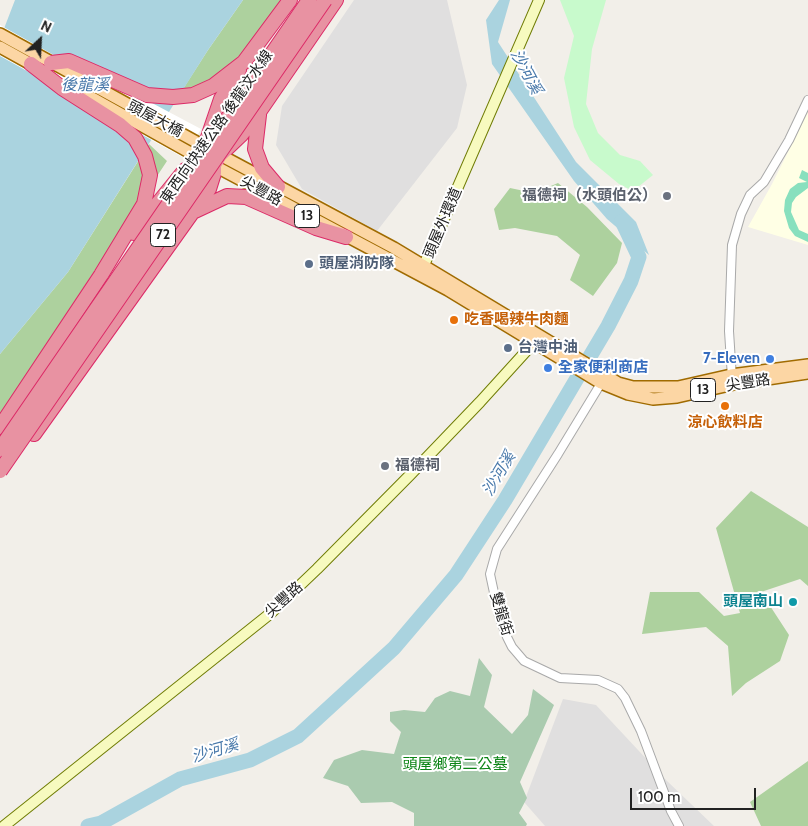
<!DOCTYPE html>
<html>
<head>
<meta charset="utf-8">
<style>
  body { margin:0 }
  #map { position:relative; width:808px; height:826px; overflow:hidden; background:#f2efe9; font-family:Cabin,sans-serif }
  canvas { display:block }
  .north { position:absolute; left:15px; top:15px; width:50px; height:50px; -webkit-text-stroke:4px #fff; paint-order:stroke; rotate:25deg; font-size:14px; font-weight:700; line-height:20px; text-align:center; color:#222 }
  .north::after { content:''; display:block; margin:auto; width:18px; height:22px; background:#222; clip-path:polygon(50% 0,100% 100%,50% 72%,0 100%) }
  .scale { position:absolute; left:630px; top:788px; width:126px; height:22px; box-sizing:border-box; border:2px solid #222; border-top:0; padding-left:6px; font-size:15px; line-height:18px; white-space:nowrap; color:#222; -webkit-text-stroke:4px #fff; paint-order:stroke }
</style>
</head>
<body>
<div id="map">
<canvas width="808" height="826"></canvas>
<div class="north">N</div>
<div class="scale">100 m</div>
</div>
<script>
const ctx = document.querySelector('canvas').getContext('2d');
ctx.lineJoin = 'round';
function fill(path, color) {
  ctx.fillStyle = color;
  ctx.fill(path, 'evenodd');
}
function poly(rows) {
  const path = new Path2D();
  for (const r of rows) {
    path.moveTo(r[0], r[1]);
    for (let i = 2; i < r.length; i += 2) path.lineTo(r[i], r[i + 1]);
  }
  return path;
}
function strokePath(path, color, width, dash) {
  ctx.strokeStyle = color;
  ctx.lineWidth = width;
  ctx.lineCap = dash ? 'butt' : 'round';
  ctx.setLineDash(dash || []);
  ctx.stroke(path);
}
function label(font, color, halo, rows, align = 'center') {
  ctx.font = font + ' Cabin,"Noto Sans TC",sans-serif';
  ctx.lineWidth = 4;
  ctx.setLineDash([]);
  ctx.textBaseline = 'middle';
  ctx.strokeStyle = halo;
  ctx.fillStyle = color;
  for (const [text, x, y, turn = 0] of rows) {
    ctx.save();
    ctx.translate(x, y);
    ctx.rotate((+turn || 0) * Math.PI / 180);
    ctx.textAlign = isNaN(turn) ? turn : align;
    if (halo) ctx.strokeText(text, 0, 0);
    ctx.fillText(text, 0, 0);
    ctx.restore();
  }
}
fill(poly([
  [354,0,447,0,467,85,457,128,377,231,302,189,276,145,282,106],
  [563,699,596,705,667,781,714,826,545,826,524,802]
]), '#e0dfdf');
fill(poly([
  [808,112,808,245,748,227,772,184]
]), '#ffffe5');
fill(poly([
  [243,0,281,0,243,52,225,70,203,87,183,89,208,50],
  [149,144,167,161,0,414,0,354,68,272],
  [558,183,587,207,622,243,617,263,593,296,570,280,580,255,557,236,515,228,499,230,494,209,510,188,534,193],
  [751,491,808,527,808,586,800,579,761,592,789,635,780,661,746,683,732,696,728,646,706,627,642,634,650,592,699,592,724,616,740,613,716,528],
  [808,761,808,826,761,826,750,802]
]), '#add19e');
fill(poly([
  [479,658,492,675,484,707,512,734,528,715,533,689,554,705,520,782,527,798,519,813,527,824,526,826,414,826,414,813,392,802,361,803,348,786,323,778,334,760,362,750,394,754,401,732,390,721,390,712,404,710,425,712,435,698,450,691,470,696]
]), '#aacbaf');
fill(poly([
  [560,0,606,0,592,49,586,104,598,133,620,155,640,161,653,175,633,191,619,184,590,160,574,127,564,78,574,36]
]), '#c8facc');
fill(poly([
  [802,170,808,173,808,188,796,197,792,203,791,212,799,230,808,234,808,242,795,236,789,228,784,211,785,200,790,189,798,183,807,182,799,178]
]), '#88e0be');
fill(poly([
  [15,0,243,0,208,50,68,272,0,354,0,39],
  [499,0,510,0,498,42,576,162,636,222,649,255,607,219,574,181,492,64,486,20]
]), '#aad3df');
fill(poly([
  [0,25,95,78,135,94,201,129,184,158,0,56]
]), '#fff');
strokePath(poly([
  [88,826,101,823,180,779,250,760,298,736,394,648,456,575,505,500,608,326,631,281,639,257,622,221]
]), '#aad3df', 15);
const street = poly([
  [732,378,729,331,732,245,741,214,750,195,764,182,789,140,808,100],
  [603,380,558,454,497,549,490,574,499,616,507,637,512,647,524,661,560,678,598,680,618,689,625,698,641,731,671,811,679,826]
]);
const secondary = poly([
  [421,272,539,0],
  [4,826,271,613,317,569,410,475,480,402,539,337]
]);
const primary = poly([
  [0,34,220,155,394,248,618,383,633,387,678,387,731,375,808,365],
  [0,47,38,68],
  [69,85,196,156,448,290,601,383,628,394,653,399,677,397,734,384,808,373]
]);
const highway = poly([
  [51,63,69,61,147,95,173,97,193,95,213,86,244,62,290,0],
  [259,115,255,149,262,168,278,187],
  [205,146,221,99,239,70],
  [195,211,227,196,246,197,316,228,346,237],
  [134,233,185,170],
  [0,427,101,275,144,204,150,175,145,156,135,138,120,125,62,88,31,64],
  [34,434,209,189,214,173,214,165,220,155,241,135,259,112,336,0]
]);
strokePath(street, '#a9a9a9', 10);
strokePath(secondary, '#707d05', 12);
strokePath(primary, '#a06b00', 14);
strokePath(highway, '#dc2a67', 16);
strokePath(street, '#fff', 8);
strokePath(secondary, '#f7fabf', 10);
strokePath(primary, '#fcd6a4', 11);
strokePath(highway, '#e892a2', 14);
const highwayBridge = poly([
  [0,449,309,0],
  [0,471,325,0]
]);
strokePath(highwayBridge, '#dc2a67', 16, []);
strokePath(highwayBridge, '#e892a2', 14);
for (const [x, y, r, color] of [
  [667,196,5,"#6b7280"],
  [309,264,5,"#5c6f8a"],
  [454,320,5,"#e8710a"],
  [508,348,5,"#5c6f8a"],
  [770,359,5,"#3f7fe0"],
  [548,368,5,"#3f7fe0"],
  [725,406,5,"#e8710a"],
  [385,466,5,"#6b7280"],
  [793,602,5,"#0f9aa8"]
]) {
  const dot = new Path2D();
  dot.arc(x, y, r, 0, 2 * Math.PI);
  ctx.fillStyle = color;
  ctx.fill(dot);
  strokePath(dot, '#fff', 2);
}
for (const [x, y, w] of [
  [307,216,25],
  [163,235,25],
  [703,390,25]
]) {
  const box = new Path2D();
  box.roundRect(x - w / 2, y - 11.5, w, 23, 4);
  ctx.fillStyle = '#fff';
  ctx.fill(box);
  strokePath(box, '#222', 1);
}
label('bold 14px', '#222', null, [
  ["13",307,216],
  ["72",163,235],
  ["13",703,390]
]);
label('15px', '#222', '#fff', [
  ["頭屋大橋",155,119,28],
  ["東西向快速公路 後龍汶水線",217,127,-55],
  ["尖豐路",261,191,29],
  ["頭屋外環道",443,223,-67],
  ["尖豐路",748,383,-9],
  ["尖豐路",284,600,-42],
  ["雙龍街",501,614,73]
]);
label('bold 15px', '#5b616d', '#fff', [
  ["福德祠（水頭伯公）",657,196],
  ["福德祠",395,466,"left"]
], 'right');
label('bold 15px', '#4e5e75', '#fff', [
  ["頭屋消防隊",319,264],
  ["台灣中油",518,348]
], 'left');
label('bold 15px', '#c56008', '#fff', [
  ["吃香喝辣牛肉麵",464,320],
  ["涼心飲料店",725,423,"center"]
], 'left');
label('bold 15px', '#366cbe', '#fff', [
  ["7-Eleven",760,359],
  ["全家便利商店",558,368,"left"]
], 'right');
label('bold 15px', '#0d838f', '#fff', [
  ["頭屋南山",783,602]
], 'right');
label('15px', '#0c8416', '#fff', [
  ["頭屋鄉第二公墓",455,765]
]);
label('italic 16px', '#4a7aab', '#fff', [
  ["沙河溪",526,72,62],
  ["後龍溪",85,85],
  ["沙河溪",499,474,-59],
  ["沙河溪",215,751,-16]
]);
</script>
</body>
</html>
